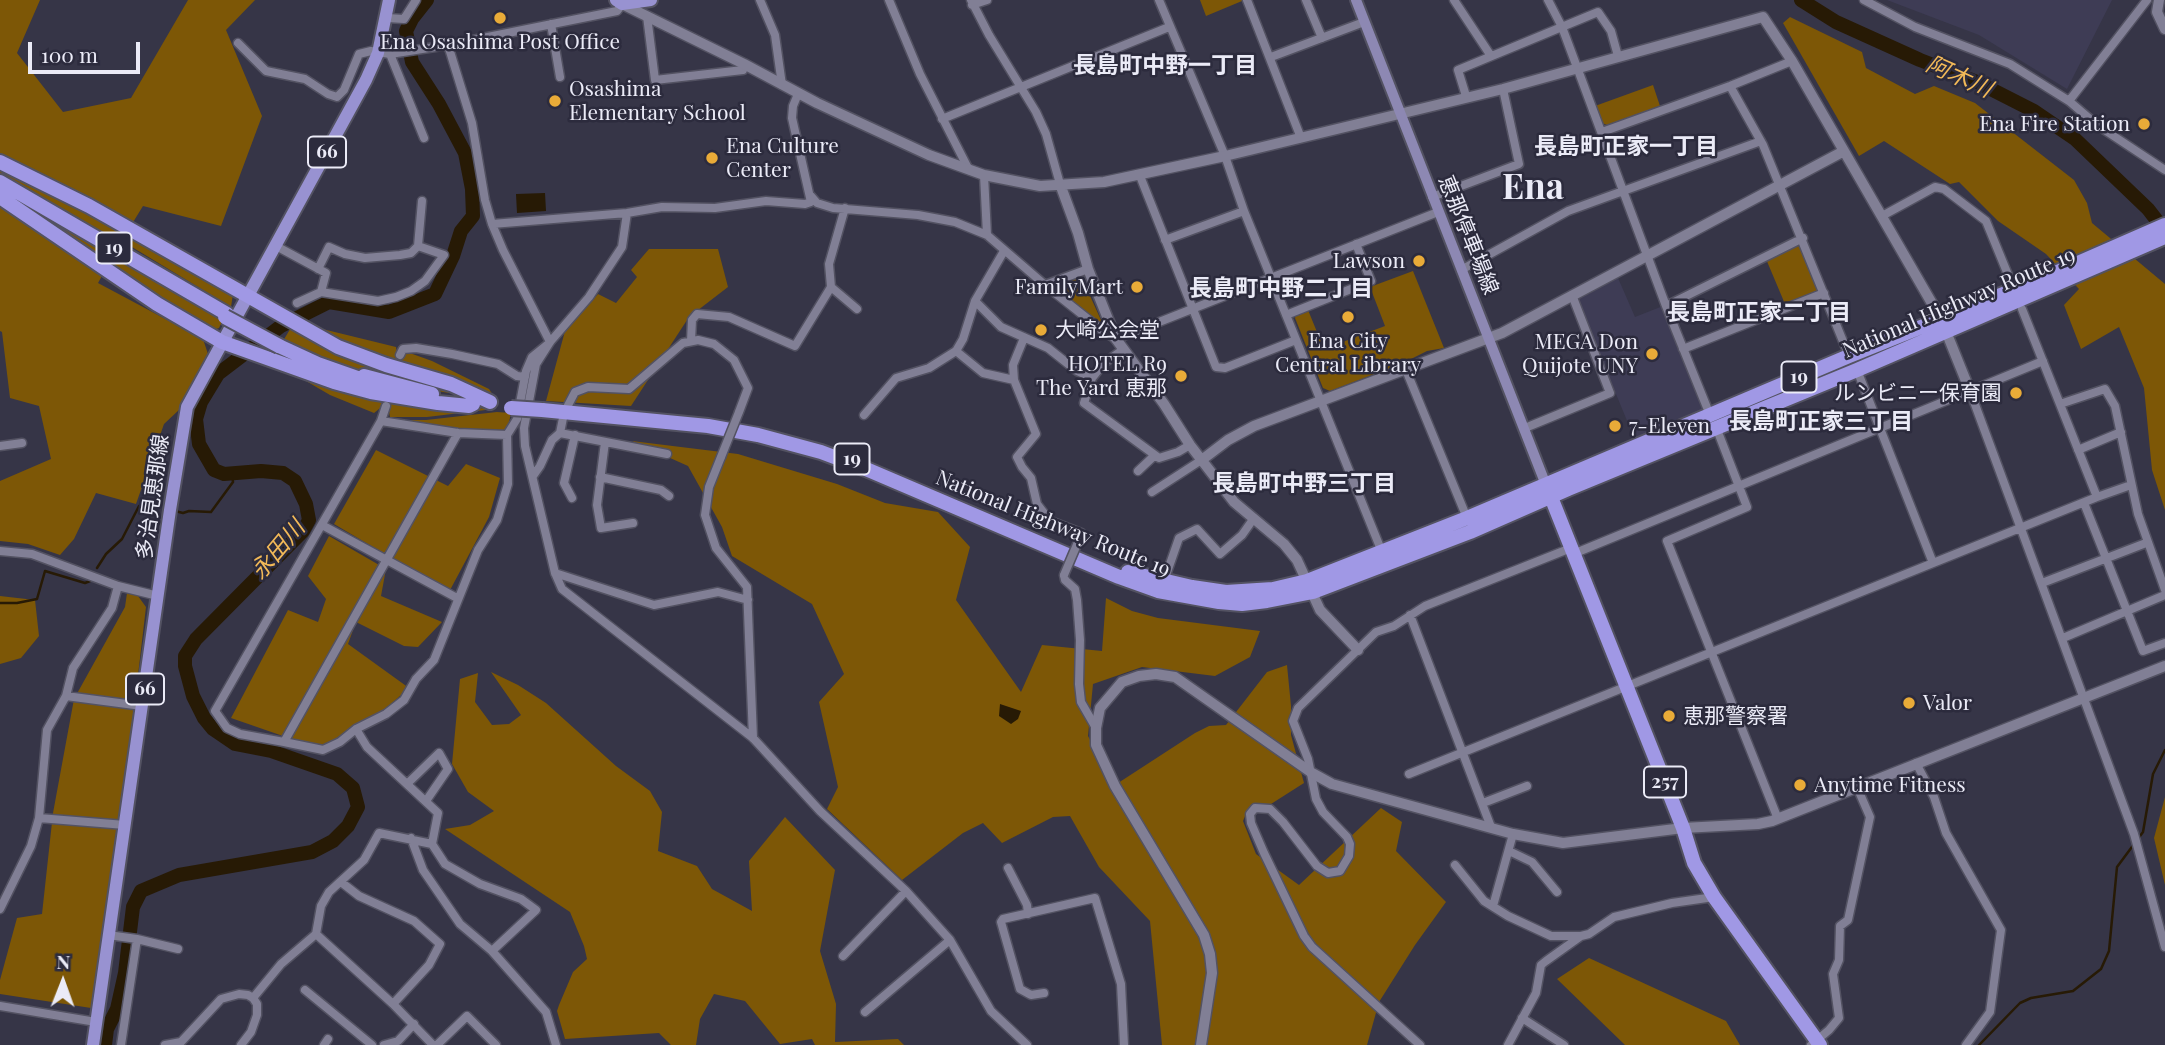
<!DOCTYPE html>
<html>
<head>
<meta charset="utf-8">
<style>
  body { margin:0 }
  #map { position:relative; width:2165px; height:1045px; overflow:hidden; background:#363547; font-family:"Playfair Display",serif }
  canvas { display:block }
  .north { position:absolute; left:28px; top:947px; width:70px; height:70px; -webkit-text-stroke:5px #2c2b3d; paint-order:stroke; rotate:1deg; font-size:19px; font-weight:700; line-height:28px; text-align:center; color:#ebebf7 }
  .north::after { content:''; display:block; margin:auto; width:24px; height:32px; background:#ebebf7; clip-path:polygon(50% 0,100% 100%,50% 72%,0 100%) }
  .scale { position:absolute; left:28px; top:42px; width:112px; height:32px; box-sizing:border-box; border:4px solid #ebebf7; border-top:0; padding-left:9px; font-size:21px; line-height:24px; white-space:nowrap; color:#ebebf7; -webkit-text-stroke:5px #2c2b3d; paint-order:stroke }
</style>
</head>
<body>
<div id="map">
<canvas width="2165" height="1045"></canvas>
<div class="north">N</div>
<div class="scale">100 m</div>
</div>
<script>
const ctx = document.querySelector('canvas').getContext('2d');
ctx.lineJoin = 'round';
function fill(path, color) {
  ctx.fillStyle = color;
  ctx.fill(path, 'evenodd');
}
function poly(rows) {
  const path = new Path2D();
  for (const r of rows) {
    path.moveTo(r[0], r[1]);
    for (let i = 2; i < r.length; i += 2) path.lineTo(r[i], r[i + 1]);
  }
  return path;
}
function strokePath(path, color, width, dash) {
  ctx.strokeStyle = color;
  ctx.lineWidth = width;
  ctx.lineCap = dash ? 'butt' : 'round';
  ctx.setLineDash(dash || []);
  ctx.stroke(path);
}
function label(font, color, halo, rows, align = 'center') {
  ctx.font = font + ' "Playfair Display","Noto Sans JP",serif';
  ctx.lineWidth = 5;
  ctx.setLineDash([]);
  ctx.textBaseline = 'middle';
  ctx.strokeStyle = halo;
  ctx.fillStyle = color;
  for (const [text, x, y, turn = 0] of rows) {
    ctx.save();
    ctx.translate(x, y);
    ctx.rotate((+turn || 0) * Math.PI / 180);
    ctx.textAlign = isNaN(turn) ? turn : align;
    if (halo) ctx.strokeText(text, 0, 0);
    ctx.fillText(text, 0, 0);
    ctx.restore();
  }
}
fill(poly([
  [1887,0,2112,0,2067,89,1979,35],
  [1618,278,1635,317,1663,306,1703,408,1700,412,1635,440,1578,302,1579,299]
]), '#3e3c55');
fill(poly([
  [0,0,40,0,17,53,63,112,131,98,188,0,255,0,226,30,262,116,221,226,143,206,127,232,233,294,231,307,122,241,113,257,223,320,219,328,211,331,108,265,98,283,203,339,208,354,180,409,164,424,136,504,96,493,74,539,60,555,28,544,0,541,0,481,51,459,39,406,10,398,2,332,0,331],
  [1200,0,1242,0,1242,1,1206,16],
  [1790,17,1862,52,1866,68,1915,94,1934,86,1975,103,2074,180,2087,203,2092,223,2165,284,2165,510,2152,470,2144,388,2119,327,2081,349,2064,305,2079,289,2046,254,1998,221,1959,182,1950,184,1884,141,1859,156,1783,23],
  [1653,85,1660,106,1607,125,1602,123,1595,106],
  [1798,244,1801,245,1819,287,1818,291,1785,304,1766,259],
  [649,249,718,249,728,287,689,317,631,406,546,401,565,331,598,294,616,303,637,277,631,270],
  [1413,271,1444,348,1427,351,1401,364,1330,391,1323,388,1295,318,1296,314,1308,310,1324,349,1385,326,1370,287],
  [1079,276,1082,278,1105,329,1052,287],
  [302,324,396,347,397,354,403,355,407,352,432,361,489,389,495,398,375,359],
  [292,326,469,396,430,390,325,360,283,341],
  [294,374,433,405,494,409,427,417,390,417,388,407,384,405,374,413,330,395],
  [497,412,511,413,508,427,502,431,463,431,390,420,426,420],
  [632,441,738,454,837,484,885,503,938,512,970,547,956,600,1021,692,1042,645,1102,651,1106,598,1132,611,1158,618,1260,631,1250,657,1215,676,1142,667,1093,684,1088,736,1115,785,1195,733,1209,726,1226,725,1267,672,1287,665,1291,706,1291,735,1304,783,1271,804,1257,804,1248,809,1243,821,1256,854,1299,885,1381,808,1402,822,1396,851,1446,902,1415,945,1379,1002,1367,1045,1162,1045,1150,921,1099,867,1070,816,1053,817,1002,843,983,823,963,833,902,880,827,809,838,787,819,702,844,674,812,604,732,556,722,527,688,466],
  [376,450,448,486,466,464,500,478,489,517,449,592,334,524],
  [329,536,386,569,381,596,442,622,418,647,404,646,356,622,348,644,409,688,357,734,329,752,231,718,288,610,318,622,326,599,308,576],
  [127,593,138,596,146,607,118,846,91,1008,0,994,0,980,17,918,42,914,53,813,74,699,125,607],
  [0,596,35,600,39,636,21,658,0,664],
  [491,672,518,685,546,703,616,766,650,791,662,812,658,851,697,866,712,889,752,911,749,861,785,817,835,870,820,951,836,1004,835,1042,898,1039,904,1045,815,1045,812,1039,780,1044,745,1001,714,994,700,1019,696,1045,671,1045,659,1033,565,1039,557,1011,559,1005,573,972,587,959,584,946,570,912,445,829,470,825,494,811,468,792,452,764,460,679,478,673,475,702,492,725,509,724,521,715],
  [2165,797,2165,885,2154,838],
  [1589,958,1726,1021,1740,1045,1625,1045,1557,979]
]), '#7d5706');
fill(poly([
  [545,193,546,211,517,213,516,194],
  [1000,704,1021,711,1018,719,1011,724,999,716]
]), '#271a05');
strokePath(poly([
  [175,511,183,513,189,511,211,512,233,482,232,474],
  [97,568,106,554,122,539,139,506,154,507],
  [0,603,17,603,37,599,45,571,85,583,90,581],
  [1979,1045,2020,1003,2031,998,2073,991,2101,969,2109,951,2117,867,2143,832,2153,774,2165,750]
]), '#271a05', 2.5);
strokePath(poly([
  [1801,0,1836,22,1920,60,1977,82,2034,111,2075,139,2148,209,2165,231],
  [105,1045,107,1029,117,1009,125,973,133,907,141,891,179,875,312,852,333,841,348,826,358,807,353,788,337,774,271,751,235,744,213,729,204,718,193,696,185,666,185,656,196,639,303,531,309,520,306,504,295,481,283,473,261,471,224,474,214,470,199,444,196,419,201,402,218,374,281,326,329,302,389,312,435,294,453,256,461,231,473,216,472,189,465,153,439,104,412,62,406,31,412,19,427,0]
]), '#271a05', 14);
const minor = poly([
  [760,0,775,35,782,85],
  [889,0,920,74,969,170],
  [971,0,989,35,1036,112,1046,134,1060,184],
  [1159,0,1225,156,1244,211,1382,552],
  [1247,0,1301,138],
  [1306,0,1322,38],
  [1454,0,1491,56],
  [1548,0,1562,27,1666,306,1710,415],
  [1864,0,1915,27,2010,64,2069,101,2097,125,2165,170],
  [972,5,987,0],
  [647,16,655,80,743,70,744,64],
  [387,18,404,19,416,0],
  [551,24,560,77],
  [238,43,266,71,305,79,328,94,337,97,344,90,359,54,371,51,390,54,448,45,617,11,623,3],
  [448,45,472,123,485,200,492,224,503,250,550,342],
  [390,54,424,138],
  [1271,57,1364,22],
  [1730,86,1763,145,1849,356],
  [1466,96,1458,70,1598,12,1611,31,1618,56],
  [2069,101,2147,0],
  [942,119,1169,27],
  [1602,132,1730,86,1792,61],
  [984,175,987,235],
  [1140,176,1216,367,1225,368,1296,340],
  [811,196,817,203,833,208,918,215,955,222,987,235,1045,285,1088,269],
  [1432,197,1519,164,1503,89],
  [627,213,622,247,589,297,550,342,536,364,524,428,525,446,555,573,562,589,753,738,820,811,906,891,950,940,991,1011,1027,1045],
  [1882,216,1935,187,1944,189,1986,221,2011,282],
  [492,224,627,213,662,207,715,208,766,201,805,204,811,202,792,118,793,106,798,94],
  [1165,240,1244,211],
  [276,246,326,273,321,292,297,303],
  [418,246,422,201],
  [1004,251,975,301,963,339,956,351,983,373,1014,380,1036,434,1017,457,1022,467,1031,478,1037,504,1050,521,1081,533,1081,535],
  [318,269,329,247,345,254,365,258,400,255,411,253,418,246,444,255,425,281,411,291,396,297,378,301,321,292],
  [1461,270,1568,211,1761,141],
  [1045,285,1103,331,1116,339,1438,212],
  [831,287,857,309],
  [975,301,1001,327,1048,348,1077,371,1092,378],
  [1666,306,1803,238],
  [1286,315,1371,281,1356,244],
  [691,341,692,320,697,314,729,317,795,346,831,287,829,264,845,208],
  [1124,349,1104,363,1092,378,1084,403,1159,458,1178,452,1190,445],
  [1683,349,1824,293],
  [400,355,403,349,416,348,452,354,498,364,517,376,525,377],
  [1406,370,1467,518],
  [1857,370,1933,563],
  [1014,380,1013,365,1024,338],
  [1970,391,2134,834,2165,947],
  [2060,404,2105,389,2115,406,2138,514,2165,590],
  [864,415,896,378,929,368,956,351],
  [381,421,386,406],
  [1716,427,1747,507,1667,541,1778,819],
  [1525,428,1610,393,1572,295],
  [560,433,667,454],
  [605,442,597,505,601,528,633,523],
  [0,446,22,443],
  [2078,450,2121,432],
  [721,457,709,487,705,515,716,548,747,587,753,738],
  [1138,471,1155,455],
  [533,476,540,466,552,440,560,433,564,413,575,392,588,387,629,389,683,343,698,340,714,344,734,360,748,388,739,412],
  [600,477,661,490,669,496],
  [1152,492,1203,459],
  [2097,497,2131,485],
  [572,498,564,483,575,435],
  [2084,503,2143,651,2165,643],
  [322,525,457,598],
  [0,551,32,554,118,586,158,596],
  [1573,554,2043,361],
  [555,573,654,605,718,592,748,600],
  [1064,575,1065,580,1075,589,1077,600,1080,640,1079,684,1081,702,1096,728],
  [1164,581,1179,538,1197,529,1220,554,1242,535,1254,518],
  [2042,583,2146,543],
  [1410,615,1491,827],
  [2063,638,2165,595],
  [66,696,142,706],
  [356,729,340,742,323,750,284,742,458,433],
  [284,742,240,734,227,728,215,711,381,421,458,433,507,435],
  [1916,763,1934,797,1946,833,2001,930,1990,1012,1966,1045],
  [1409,774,2097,497,2022,309],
  [407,784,439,753,448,769,426,801],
  [1483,803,1527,786],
  [39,818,125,825],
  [411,838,423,870,460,924,492,951,546,1012,556,1045],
  [432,844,438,813,367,747,356,729,386,714,404,700,416,679,434,660,478,550,497,520,508,484,507,435,517,419,526,371,532,357,548,344],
  [1509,851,1532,862,1557,892],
  [1455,865,1484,901,1508,916,1551,936,1581,936],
  [1008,868,1027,905,1028,914],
  [341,882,359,896,414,921,440,944,429,965,393,1004],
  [1493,906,1513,834],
  [0,909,31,846,39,818,47,730,66,696,73,668,112,608,118,586],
  [316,934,393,1004,433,1045],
  [108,935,137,939],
  [843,956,906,891],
  [305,990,372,1045],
  [1044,993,1031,995,1020,989,1001,922,1003,919,1095,898,1121,984,1124,1045],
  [0,1006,96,1022],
  [865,1012,950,940],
  [1522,1018,1564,1045],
  [121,1045,137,939,178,949],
  [165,1045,181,1042,221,999,239,994,248,995,253,998,281,964,316,934,321,906,329,892,364,860,379,833,432,844,445,864,480,884,521,899,536,910,492,951],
  [241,1045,251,1032,257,1015,257,1004,253,998],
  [324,1045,328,1039],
  [384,1045,398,1041,414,1024],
  [437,1045,467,1016,496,1045],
  [1420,1045,1312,947,1304,936,1264,853,1251,823,1250,814,1255,808,1270,809,1283,822,1317,866,1328,873,1340,871,1349,856,1350,844,1347,837,1323,812,1316,799,1308,759,1293,721,1298,708,1376,632,1394,626,1425,606,1571,548],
  [1508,1045,1536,993,1541,965,1546,961,1581,936,1589,934,1614,917,1672,903,1714,897],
  [1811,1045,1829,1030,1839,1018,1833,974,1839,960,1840,926,1848,920,1870,817,1857,787]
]);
const tertiary = poly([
  [2159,0,2157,12,2165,29],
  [622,4,744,64,817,103,929,155,984,175,1040,186,1104,182,1225,156,1503,89,1763,17,1792,61,1941,319,1970,391],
  [1060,184,1078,233,1088,269,1116,339,1164,404,1190,445,1234,502,1284,544,1297,560,1320,610,1358,650],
  [1203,459,1228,440,1254,426,1502,333,1844,151],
  [1201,1045,1212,973,1210,954,1204,935,1115,786,1096,745,1096,728,1100,708,1122,682,1139,676,1156,674,1175,677,1312,773,1332,784,1513,834,1563,843,1683,828,1758,824,1772,821,2165,666]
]);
const secondary = poly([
  [1356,0,1546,485]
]);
const primary = poly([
  [616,0,622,4,651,0],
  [93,1045,170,510,187,407,366,80,378,53,389,0]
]);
const trunk = poly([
  [0,162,89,206,338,347,386,365,451,384,490,402],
  [0,182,227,314],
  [0,197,157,304,222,342,334,382,371,392,438,403,469,406,473,404],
  [279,346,318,364,372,383],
  [364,376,432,394],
  [542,410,708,426,758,435,821,452,866,469,1119,577,1158,591,1219,602,1242,604,1267,601,1313,592,1470,532,1568,489,1857,370,2165,237],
  [1547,487,1683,828,1694,863,1714,897,1820,1045],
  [1128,572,1192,587,1226,592,1273,589,1307,581,1467,518,1849,356,2053,274,2165,225]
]);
strokePath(minor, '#535262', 11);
strokePath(tertiary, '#535262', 13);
strokePath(secondary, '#535262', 14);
strokePath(primary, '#535262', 16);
strokePath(trunk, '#535262', 18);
strokePath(minor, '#817f95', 8);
strokePath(tertiary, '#817f95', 10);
strokePath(secondary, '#8d88b3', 10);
strokePath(primary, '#9892d1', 12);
strokePath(trunk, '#a098e5', 14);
const minorBridge = poly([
  [721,457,739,412],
  [1064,575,1081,535]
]);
const trunkBridge = poly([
  [225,317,279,346],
  [511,408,542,410]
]);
strokePath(minorBridge, '#535262', 11, []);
strokePath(trunkBridge, '#535262', 18, []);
strokePath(minorBridge, '#817f95', 8);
strokePath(trunkBridge, '#a098e5', 14);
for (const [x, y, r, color] of [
  [500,18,7,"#e9ab38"],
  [555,101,7,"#e9ab38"],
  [2144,124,7,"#e9ab38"],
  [712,158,7,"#e9ab38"],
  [1419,261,7,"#e9ab38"],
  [1137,287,7,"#e9ab38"],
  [1348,317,7,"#e9ab38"],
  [1041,330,7,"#e9ab38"],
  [1652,354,7,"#e9ab38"],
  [1181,376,7,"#e9ab38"],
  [2016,393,7,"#e9ab38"],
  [1615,426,7,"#e9ab38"],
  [1909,703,7,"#e9ab38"],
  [1669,716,7,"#e9ab38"],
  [1800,785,7,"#e9ab38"]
]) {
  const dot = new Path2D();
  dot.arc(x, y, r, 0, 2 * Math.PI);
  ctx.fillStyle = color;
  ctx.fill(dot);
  strokePath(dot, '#2c2b3d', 2.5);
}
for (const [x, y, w] of [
  [327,152,38],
  [114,248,35],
  [1799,377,35],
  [852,459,35],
  [145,689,38],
  [1665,782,42]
]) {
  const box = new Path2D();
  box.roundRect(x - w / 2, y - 15.5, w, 31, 5);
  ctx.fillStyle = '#2c2b3d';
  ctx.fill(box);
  strokePath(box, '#ebebf7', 2);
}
label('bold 19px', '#ebebf7', null, [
  ["66",327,152],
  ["19",114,248],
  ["19",1799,377],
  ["19",852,459],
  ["66",145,689],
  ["257",1665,782]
]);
label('21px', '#ebebf7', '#2c2b3d', [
  ["Ena Osashima Post Office",500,42,"center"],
  ["Osashima",569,89],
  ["Elementary School",569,113],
  ["Ena Fire Station",2130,124,"right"],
  ["Ena Culture",726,146],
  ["Center",726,170],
  ["Lawson",1405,261,"right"],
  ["FamilyMart",1123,287,"right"],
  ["大崎公会堂",1055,330],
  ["Ena City",1348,341,"center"],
  ["Central Library",1348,365,"center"],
  ["MEGA Don",1638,342,"right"],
  ["Quijote UNY",1638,366,"right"],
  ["HOTEL R9",1167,364,"right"],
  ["The Yard 恵那",1167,388,"right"],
  ["ルンビニー保育園",2002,393,"right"],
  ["7-Eleven",1629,426],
  ["Valor",1923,703],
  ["恵那警察署",1683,716],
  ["Anytime Fitness",1814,785]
], 'left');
label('21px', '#ebebf7', '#2c2b3d', [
  ["恵那停車場線",1468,235,68],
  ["National Highway Route 19",1959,303,-23],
  ["多治見恵那線",153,497,-82],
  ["National Highway Route 19",1053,524,22]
]);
label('bold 23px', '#ebebf7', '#2c2b3d', [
  ["長島町中野一丁目",1165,66],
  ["長島町正家一丁目",1626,147],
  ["長島町中野二丁目",1281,289],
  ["長島町正家二丁目",1759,313],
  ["長島町正家三丁目",1821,422],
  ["長島町中野三丁目",1304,484]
]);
label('italic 23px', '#f2b958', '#2c2b3d', [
  ["阿木川",1959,77,24],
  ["永田川",278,550,-50]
]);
label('bold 35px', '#ebebf7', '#2c2b3d', [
  ["Ena",1533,188]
]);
</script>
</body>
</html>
